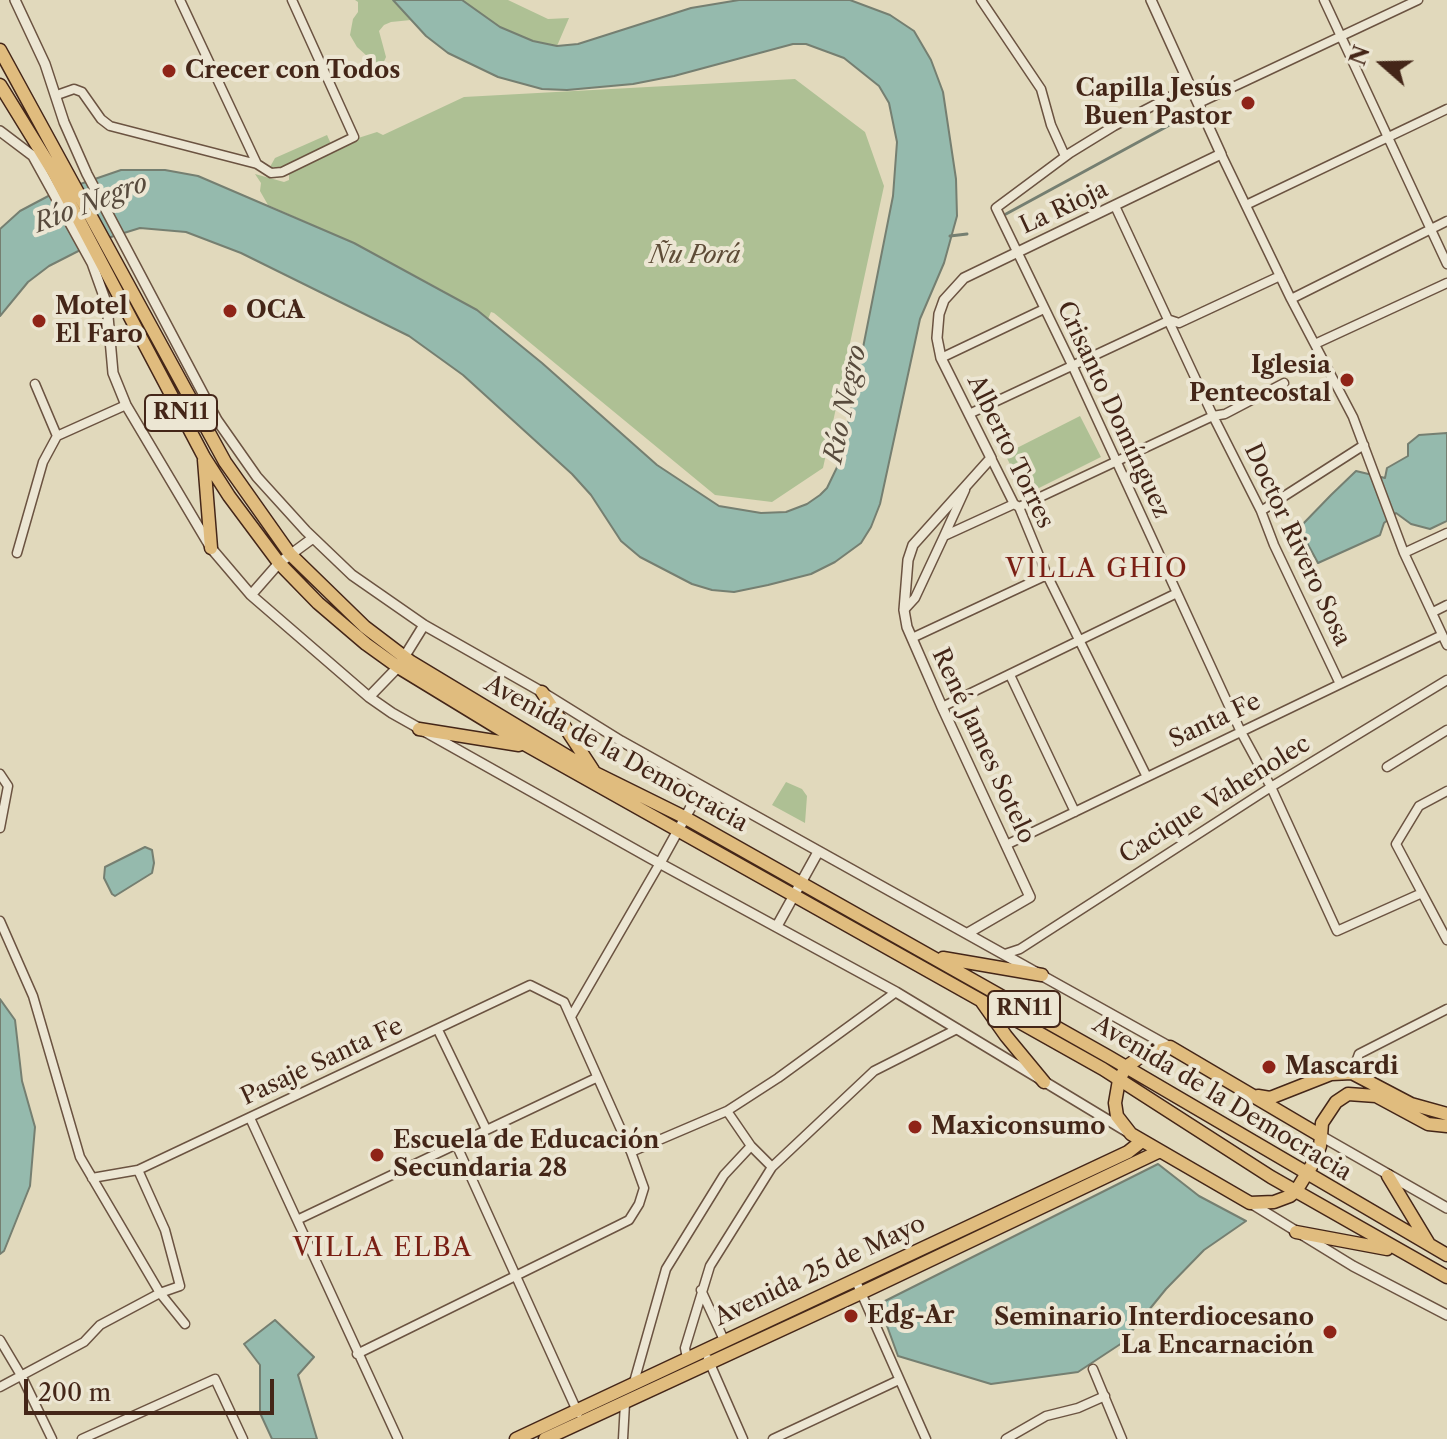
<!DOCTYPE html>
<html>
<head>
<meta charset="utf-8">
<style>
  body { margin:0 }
  #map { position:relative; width:1447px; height:1439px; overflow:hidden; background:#e1d9bc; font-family:"Libre Caslon Text",serif }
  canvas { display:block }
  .north { position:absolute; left:1343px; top:24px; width:80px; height:80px; -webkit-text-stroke:6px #ece6d3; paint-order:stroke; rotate:290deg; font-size:22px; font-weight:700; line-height:32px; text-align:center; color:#442618 }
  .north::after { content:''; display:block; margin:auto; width:28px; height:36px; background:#442618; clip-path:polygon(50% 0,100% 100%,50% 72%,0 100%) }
  .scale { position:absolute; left:24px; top:1379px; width:250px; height:36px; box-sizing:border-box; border:4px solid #442618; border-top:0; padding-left:10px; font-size:24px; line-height:28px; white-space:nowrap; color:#442618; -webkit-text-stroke:6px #ece6d3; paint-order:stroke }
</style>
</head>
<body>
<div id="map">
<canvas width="1447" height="1439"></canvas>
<div class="north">N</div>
<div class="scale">200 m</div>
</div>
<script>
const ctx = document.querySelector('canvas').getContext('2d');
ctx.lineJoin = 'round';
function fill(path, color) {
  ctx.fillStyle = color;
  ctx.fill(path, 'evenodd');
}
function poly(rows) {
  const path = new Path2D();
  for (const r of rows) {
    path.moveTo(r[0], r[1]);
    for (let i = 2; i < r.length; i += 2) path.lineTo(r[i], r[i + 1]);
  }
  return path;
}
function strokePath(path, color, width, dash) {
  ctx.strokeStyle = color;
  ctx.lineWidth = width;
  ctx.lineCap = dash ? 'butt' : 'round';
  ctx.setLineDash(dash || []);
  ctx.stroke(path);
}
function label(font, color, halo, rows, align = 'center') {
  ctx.font = font + ' "Libre Caslon Text",serif';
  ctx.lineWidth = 8;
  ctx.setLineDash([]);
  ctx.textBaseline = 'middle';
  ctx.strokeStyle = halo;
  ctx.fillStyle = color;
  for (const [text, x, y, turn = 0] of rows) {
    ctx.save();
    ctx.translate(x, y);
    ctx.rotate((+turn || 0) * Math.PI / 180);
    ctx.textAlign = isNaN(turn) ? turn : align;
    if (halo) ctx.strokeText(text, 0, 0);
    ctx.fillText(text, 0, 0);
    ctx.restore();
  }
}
fill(poly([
  [355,0,393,0,411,20,391,22,384,25,379,31,386,57,380,70,371,71,367,56,357,47,350,35,353,19,358,12,358,2],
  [462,0,508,0,548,19,569,18,557,46,533,41,500,27],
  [795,79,865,132,884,186,823,468,772,502,715,495,494,313,491,312,488,319,444,291,354,243,268,205,260,191,261,183,255,174,284,182,289,180,289,175,280,168,270,167,275,158,327,135,334,151,352,140,377,132,383,135,464,97],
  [1080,416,1101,457,1025,495,1005,454],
  [786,782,802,789,807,796,805,823,772,805]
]), '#aec094');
const water = poly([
  [393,0,462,0,500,27,533,41,557,46,578,44,691,8,739,0,850,0,890,15,914,31,931,60,943,92,956,179,957,216,944,263,920,319,880,504,871,527,861,543,835,562,811,574,768,585,734,592,712,590,692,584,640,557,621,541,591,495,572,474,463,375,409,336,241,253,186,232,140,228,98,241,49,266,28,282,0,316,0,229,20,211,54,193,121,170,165,170,198,176,354,243,477,310,542,363,657,465,719,506,761,513,786,512,807,504,820,495,827,488,841,459,893,196,897,142,889,103,879,86,844,58,806,44,793,44,674,76,633,84,567,90,542,89,498,77,448,53,426,36,393,0],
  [1447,433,1447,521,1430,529,1411,524,1396,513,1384,523,1380,535,1318,563,1299,528,1331,495,1356,471,1385,478,1387,468,1408,456,1408,444,1419,435,1447,433],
  [145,847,152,850,154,863,152,873,115,896,112,894,104,878,105,867,145,847],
  [0,999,15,1020,22,1081,35,1127,30,1186,4,1251,0,1254,0,999],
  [1158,1164,1199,1196,1246,1221,1204,1250,1166,1289,1122,1343,1078,1372,991,1384,898,1356,879,1304,1158,1164],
  [275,1320,314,1357,298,1375,317,1439,272,1439,260,1413,260,1365,244,1344,275,1320]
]);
fill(water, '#95baad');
strokePath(water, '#757f71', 2);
strokePath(poly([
  [1006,214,1177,121],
  [950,236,967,234]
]), '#757f71', 3);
const minor = poly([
  [180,0,257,164],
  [981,0,1041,89,1051,125,1065,156],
  [1324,0,1447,264],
  [1191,86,1114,126,1070,153,996,208,1073,367,1241,732,1271,787,1337,931,1422,893],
  [57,95,74,89,82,92,101,119,110,126,257,164,271,173,282,172,354,137,292,0],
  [1199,103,1418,0],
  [1221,154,1291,299,1353,417,1404,553,1447,645],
  [1246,205,1447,109],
  [1115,206,1213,416,1261,511,1274,545,1340,684],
  [1291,299,1447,221],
  [1315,344,1447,283],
  [941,358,1044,309],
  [35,384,57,436],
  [969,414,1170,320,1179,323,1280,276],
  [57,436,126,405],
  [991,458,1014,504,1019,507,1047,575,1146,775],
  [1019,507,1213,416,1225,414,1284,383],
  [1261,511,1364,445],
  [944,536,965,490],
  [17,553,43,462,57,436],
  [1404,553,1447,533],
  [904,610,915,598,944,536,1014,504],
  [1433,612,1447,605],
  [912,638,1047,575],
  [1010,675,1075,812],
  [942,707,1177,593],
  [1387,767,1447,730],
  [0,774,8,786,0,828],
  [1447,791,1419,806,1396,844,1447,940],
  [1006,845,1442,635],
  [0,921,33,996,80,1157,160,1293,185,1324],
  [1005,954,1020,949,1271,787,1447,680],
  [572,1015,660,863],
  [438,1030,486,1129],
  [1352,1073,1359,1054,1447,1009],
  [727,1111,751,1146,772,1167],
  [250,1118,398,1439],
  [456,1144,578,1413],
  [631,1152,727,1111,778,1078,896,992],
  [92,1178,138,1170,530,985,564,1002,631,1152,644,1188,639,1204,629,1220,617,1226,357,1354],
  [297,1220,596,1078],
  [855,1279,926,1439],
  [701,1290,724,1340],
  [0,1340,22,1377,52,1439],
  [687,1358,685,1348,710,1266,772,1167,874,1071,957,1029],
  [708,1359,743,1439],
  [1093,1369,1122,1439],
  [634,1382,666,1269,724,1175,751,1146],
  [0,1387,84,1342,100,1325,160,1293,180,1286,165,1230,138,1170],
  [82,1439,215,1379,243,1439],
  [623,1439,625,1403],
  [773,1439,899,1380],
  [1006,1439,1046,1416,1078,1408,1105,1396]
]);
const tertiary = poly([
  [15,0,45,64,64,122,87,174,217,420,257,477,306,531,352,575,424,625,542,692,621,741,1170,1047],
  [0,131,33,156,92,263,107,305,113,373,126,405,211,548,251,595,369,697,392,713,650,858,896,992,1126,1131],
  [251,595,279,563,313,538],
  [369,697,398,667,424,625],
  [660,863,702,787],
  [777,926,818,852],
  [968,933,1030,897,942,707,907,627,904,610,908,560,913,545,991,458,941,358,937,338,939,314,944,300,964,278,1221,154,1151,0],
  [1321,1136,1447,1208],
  [1252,1204,1353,1266,1447,1315]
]);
const primary = poly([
  [1258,1096,1270,1098,1331,1074,1352,1073,1411,1104,1447,1114],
  [1321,1136,1170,1047,1140,1057,1126,1067,1119,1080,1115,1103,1117,1116,1131,1134,1250,1203,1274,1202,1290,1196,1296,1191,1315,1160,1320,1146,1321,1136,1322,1123,1336,1102,1348,1094,1376,1096,1428,1124,1447,1126],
  [516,1439,1128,1152,1142,1141],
  [545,1439,861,1293,1160,1151]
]);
const trunk = poly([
  [0,50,225,462,290,554,365,627,411,662,595,773,684,817,1109,1057,1447,1255],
  [0,85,53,171,204,457,229,496,279,563,318,603,366,644,398,667,526,745,1103,1069,1271,1177,1447,1277],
  [204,460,211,548],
  [542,692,593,770],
  [419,729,519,745],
  [943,958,1042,975],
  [982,1002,1006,1036,1044,1082],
  [1388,1176,1429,1244],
  [1296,1232,1387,1249]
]);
strokePath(minor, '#6b5341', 11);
strokePath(tertiary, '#6b5341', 12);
strokePath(primary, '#442618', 15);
strokePath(trunk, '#442618', 15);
strokePath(minor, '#ece6d3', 8);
strokePath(tertiary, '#ece6d3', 9);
strokePath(primary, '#e0bc7e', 12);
strokePath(trunk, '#e0bc7e', 12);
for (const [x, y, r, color] of [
  [169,71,8,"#8f2418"],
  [1248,103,8,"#8f2418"],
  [230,311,8,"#8f2418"],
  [39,321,8,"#8f2418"],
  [1347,380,8,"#8f2418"],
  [1269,1067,8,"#8f2418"],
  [915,1127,8,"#8f2418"],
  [377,1155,8,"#8f2418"],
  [851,1316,8,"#8f2418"],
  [1330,1332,8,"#8f2418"]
]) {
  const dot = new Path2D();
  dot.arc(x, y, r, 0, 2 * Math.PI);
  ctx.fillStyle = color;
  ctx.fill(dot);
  strokePath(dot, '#ece6d3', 3);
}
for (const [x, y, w] of [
  [181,413,72],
  [1024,1009,72]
]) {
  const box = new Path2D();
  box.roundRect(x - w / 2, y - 18, w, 36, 6);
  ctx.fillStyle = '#ece6d3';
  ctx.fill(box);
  strokePath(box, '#442618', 2);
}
label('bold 22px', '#442618', null, [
  ["RN11",181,413],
  ["RN11",1024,1009]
]);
label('bold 24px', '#442618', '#ece6d3', [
  ["Crecer con Todos",185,71],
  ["Capilla Jesús",1232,89,"right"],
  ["Buen Pastor",1232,117,"right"],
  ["Motel",55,307],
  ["El Faro",55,335],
  ["OCA",246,311],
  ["Iglesia",1331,366,"right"],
  ["Pentecostal",1331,394,"right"],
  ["Mascardi",1285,1067],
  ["Maxiconsumo",931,1127],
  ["Escuela de Educación",393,1141],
  ["Secundaria 28",393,1169],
  ["Edg-Ar",867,1316],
  ["Seminario Interdiocesano",1314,1318,"right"],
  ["La Encarnación",1314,1346,"right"]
], 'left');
label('24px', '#442618', '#ece6d3', [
  ["La Rioja",1064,208,-25],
  ["Crisanto Domínguez",1113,410,65],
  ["Alberto Torres",1010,452,64],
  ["Doctor Rivero Sosa",1297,545,65],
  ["Santa Fe",1215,721,-25],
  ["René James Sotelo",983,746,65],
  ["Avenida de la Democracia",616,754,29],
  ["Cacique Vahenolec",1215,800,-32],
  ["Pasaje Santa Fe",322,1062,-25],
  ["Avenida de la Democracia",1222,1099,31],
  ["Avenida 25 de Mayo",820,1271,-25]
]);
label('italic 24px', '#5e4c37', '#ece6d3', [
  ["Ñu Porá",695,256]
]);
label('italic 26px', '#584b3d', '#ece6d3', [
  ["Río Negro",91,204,-21],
  ["Río Negro",846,404,-78]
]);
ctx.letterSpacing = '2px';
label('26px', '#7a1f14', '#ece6d3', [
  ["VILLA GHIO",1097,569],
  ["VILLA ELBA",383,1248]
]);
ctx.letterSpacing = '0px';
</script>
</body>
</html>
